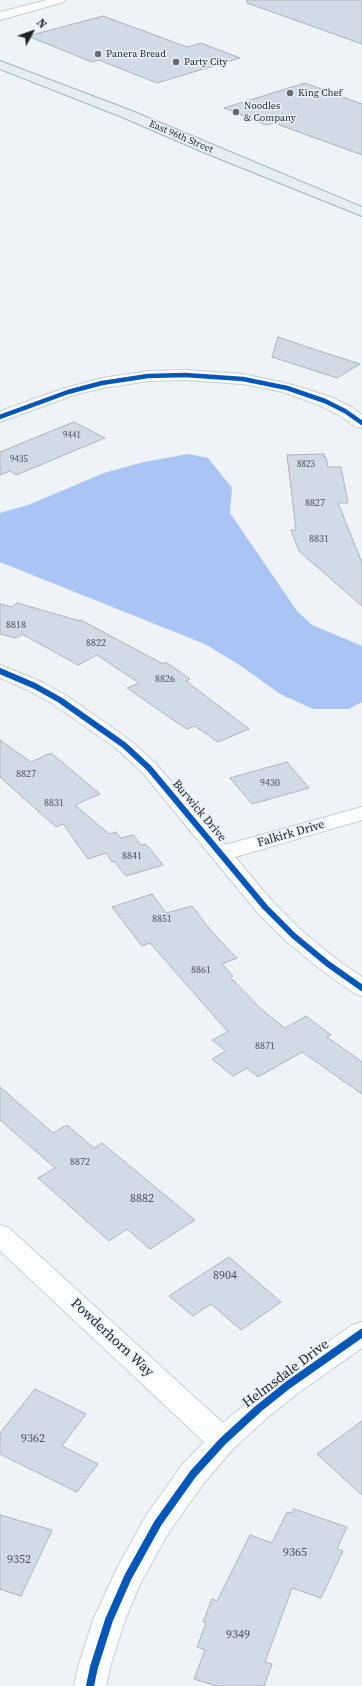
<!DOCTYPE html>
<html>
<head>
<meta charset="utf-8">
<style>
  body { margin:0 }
  #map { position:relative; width:362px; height:1686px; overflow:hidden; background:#eef3f8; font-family:"Source Serif 4",serif }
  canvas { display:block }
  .north { position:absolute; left:12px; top:12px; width:40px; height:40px; -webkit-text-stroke:3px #eaf3fc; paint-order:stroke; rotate:49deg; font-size:11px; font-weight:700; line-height:16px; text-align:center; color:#1f2225 }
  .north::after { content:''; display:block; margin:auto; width:14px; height:18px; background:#1f2225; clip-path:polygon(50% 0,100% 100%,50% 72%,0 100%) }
</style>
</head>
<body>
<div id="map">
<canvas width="362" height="1686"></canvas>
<div class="north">N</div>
</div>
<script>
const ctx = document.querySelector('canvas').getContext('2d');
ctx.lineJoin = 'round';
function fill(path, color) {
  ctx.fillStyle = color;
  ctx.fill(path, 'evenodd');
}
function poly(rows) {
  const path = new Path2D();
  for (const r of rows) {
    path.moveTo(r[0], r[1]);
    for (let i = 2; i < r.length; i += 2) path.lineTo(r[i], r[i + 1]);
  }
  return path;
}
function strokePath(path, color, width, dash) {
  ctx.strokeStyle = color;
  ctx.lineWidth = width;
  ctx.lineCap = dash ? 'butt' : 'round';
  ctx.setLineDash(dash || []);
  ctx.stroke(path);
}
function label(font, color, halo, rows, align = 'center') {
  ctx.font = font + ' "Source Serif 4",serif';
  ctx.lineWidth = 3;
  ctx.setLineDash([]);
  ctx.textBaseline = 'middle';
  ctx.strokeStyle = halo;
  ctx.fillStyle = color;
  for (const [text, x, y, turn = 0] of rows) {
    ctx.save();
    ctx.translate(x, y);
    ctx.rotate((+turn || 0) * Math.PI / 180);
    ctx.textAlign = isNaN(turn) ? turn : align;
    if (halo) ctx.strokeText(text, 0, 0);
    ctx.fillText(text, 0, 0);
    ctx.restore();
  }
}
fill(poly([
  [188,454,208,458,232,488,230,513,297,611,312,625,362,646,362,702,349,709,313,709,280,694,241,666,205,644,0,562,0,513,28,505,104,473,144,462]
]), '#aac4f6');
const building = poly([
  [247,0,362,0,362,44,247,3,247,0],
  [103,16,187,47,201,43,240,58,157,83,99,60,92,62,28,36,103,16],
  [305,83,362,104,362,155,274,123,266,125,224,108,305,83],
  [278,337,316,350,360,364,337,378,272,357,278,337],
  [74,422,105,438,16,475,10,471,0,475,0,452,74,422],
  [324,454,324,457,326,457,328,467,341,467,348,503,338,503,362,563,362,606,299,551,291,530,296,530,287,455,324,454],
  [17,603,80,621,81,620,163,664,166,662,190,679,186,681,249,729,218,742,195,726,187,729,185,728,127,688,139,683,97,655,78,665,22,634,16,638,0,634,0,604,12,607,17,603],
  [0,740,31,762,51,753,100,794,75,805,109,834,116,832,121,838,133,835,141,845,146,844,163,865,126,876,114,861,112,862,106,853,88,859,63,824,56,827,0,777,0,740],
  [287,762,309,788,252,804,230,778,287,762],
  [152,894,166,913,192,906,212,932,237,958,222,964,233,976,231,978,261,1009,285,1028,306,1016,331,1035,327,1037,362,1062,362,1094,302,1052,258,1077,247,1068,233,1076,212,1059,226,1051,212,1040,228,1032,150,943,142,946,112,907,152,894],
  [0,1087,53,1133,67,1125,94,1148,102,1143,195,1220,150,1249,127,1229,109,1241,38,1178,55,1168,0,1120,0,1087],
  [229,1257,281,1302,241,1330,211,1304,193,1316,169,1296,229,1257],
  [35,1389,86,1414,62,1446,98,1464,77,1492,0,1454,0,1433,35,1389],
  [362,1421,362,1495,317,1454,362,1421],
  [294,1509,347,1527,337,1549,343,1551,321,1598,292,1588,265,1662,272,1664,264,1686,217,1686,194,1679,205,1650,197,1647,206,1623,203,1622,212,1599,217,1601,250,1535,272,1543,287,1512,291,1513,294,1509],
  [0,1515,52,1530,21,1596,0,1589,0,1515]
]);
fill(building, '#d0dbe7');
strokePath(building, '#afb3b7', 1);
const minor = poly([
  [47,0,66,0,64,2,0,20,0,12,47,0],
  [185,370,243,374,293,385,331,397,351,407,362,415,362,428,356,427,339,415,319,405,283,392,243,384,185,380,148,381,103,388,74,395,0,422,0,411,62,389,102,378,148,371,185,370],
  [0,665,42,682,67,696,131,741,156,764,225,845,362,807,362,820,235,857,273,902,302,931,336,959,362,977,362,996,354,993,320,969,286,941,257,912,142,772,117,749,53,704,28,690,0,678,0,665],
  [0,1225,9,1228,223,1423,278,1377,352,1325,362,1322,362,1348,298,1393,268,1417,233,1449,204,1483,169,1532,141,1582,125,1620,110,1667,106,1686,74,1686,78,1667,93,1620,117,1568,147,1514,182,1465,204,1442,0,1251,0,1225]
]);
const major = poly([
  [0,61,132,111,362,207,362,216,203,152,122,117,0,69,0,61]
]);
strokePath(minor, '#caced2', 2);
strokePath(major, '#a1b4ba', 2);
fill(minor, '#fcfdfe');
fill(major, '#e4eef1');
strokePath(poly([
  [0,417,68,392,102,383,148,376,185,375,243,379,287,388,325,401,345,411,362,423]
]), '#0057b8', 4.5);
strokePath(poly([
  [0,671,35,686,60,700,124,745,149,768,265,907,294,936,328,964,362,988]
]), '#0057b8', 6);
strokePath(poly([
  [90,1686,94,1667,109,1620,128,1577,158,1523,193,1474,223,1441,258,1409,288,1385,362,1333]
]), '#0057b8', 8);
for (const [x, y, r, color] of [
  [98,54,4,"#676b6f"],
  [176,62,4,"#676b6f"],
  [290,93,4,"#676b6f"],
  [236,112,4,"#676b6f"]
]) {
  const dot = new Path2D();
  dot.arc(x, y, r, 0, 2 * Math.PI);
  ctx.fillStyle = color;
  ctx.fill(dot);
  strokePath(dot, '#eaf3fc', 1.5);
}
label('9px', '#4b5056', null, [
  ["9441",72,436],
  ["9435",19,460],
  ["8823",306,465]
]);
label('10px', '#1f2225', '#eaf3fc', [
  ["Panera Bread",106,54],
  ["Party City",184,62],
  ["King Chef",298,93],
  ["Noodles",244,106],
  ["& Company",244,118]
], 'left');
label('10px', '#1f2225', '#eaf3fc', [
  ["East 96th Street",181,137,23]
]);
label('10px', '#4b5056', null, [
  ["8827",315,503],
  ["8831",319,539],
  ["8818",16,625],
  ["8822",96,643],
  ["8826",165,679],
  ["8827",26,774],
  ["9430",270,783],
  ["8831",54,803],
  ["8841",132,856],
  ["8851",162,919],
  ["8861",201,970],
  ["8871",265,1046],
  ["8872",80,1162]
]);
label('12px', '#1f2225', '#eaf3fc', [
  ["Burwick Drive",199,811,50],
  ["Falkirk Drive",291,834,-16]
]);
label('12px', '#4b5056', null, [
  ["8882",142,1199],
  ["8904",225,1276],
  ["9362",33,1439],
  ["9365",295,1553],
  ["9352",19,1560],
  ["9349",238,1635]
]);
label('14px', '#1f2225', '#eaf3fc', [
  ["Powderhorn Way",112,1338,43],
  ["Helmsdale Drive",286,1374,-37]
]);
</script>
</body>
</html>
